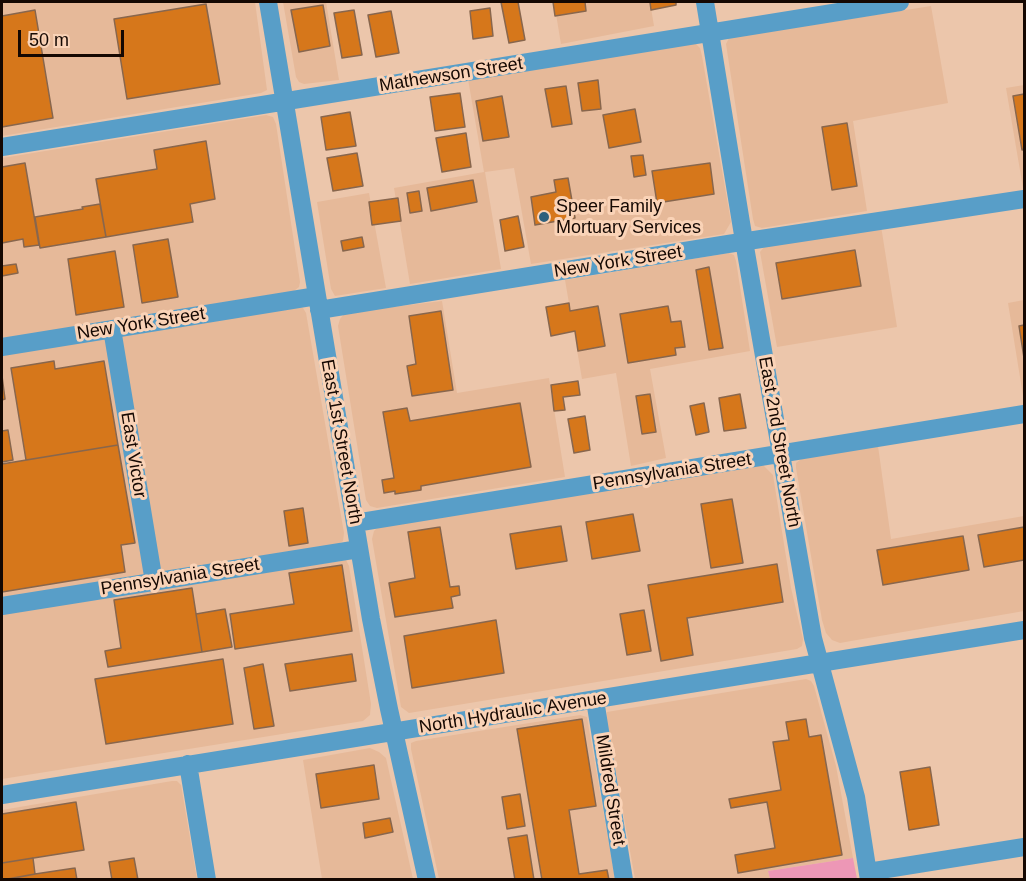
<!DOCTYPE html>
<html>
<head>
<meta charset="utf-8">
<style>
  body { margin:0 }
  #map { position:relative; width:1026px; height:881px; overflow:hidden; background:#ecc6ab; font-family:Helvetica,sans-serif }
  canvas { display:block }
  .frame { position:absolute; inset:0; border:3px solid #150802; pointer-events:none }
  .scale { position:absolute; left:18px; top:30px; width:106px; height:27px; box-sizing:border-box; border:3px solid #150802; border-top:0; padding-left:8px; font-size:18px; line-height:21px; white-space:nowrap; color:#150802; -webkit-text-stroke:4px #fad3b7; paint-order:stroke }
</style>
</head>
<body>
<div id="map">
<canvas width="1026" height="881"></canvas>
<div class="frame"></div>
<div class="scale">50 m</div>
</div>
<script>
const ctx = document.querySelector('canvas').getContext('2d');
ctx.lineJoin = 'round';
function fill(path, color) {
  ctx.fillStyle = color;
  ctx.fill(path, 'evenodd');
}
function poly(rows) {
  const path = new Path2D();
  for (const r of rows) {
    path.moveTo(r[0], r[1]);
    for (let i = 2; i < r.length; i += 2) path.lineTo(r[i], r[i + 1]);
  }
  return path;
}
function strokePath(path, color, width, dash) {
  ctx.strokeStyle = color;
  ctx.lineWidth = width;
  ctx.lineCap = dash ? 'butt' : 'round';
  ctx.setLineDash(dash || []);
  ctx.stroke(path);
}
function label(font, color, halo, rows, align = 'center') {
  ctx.font = font + ' Helvetica,sans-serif';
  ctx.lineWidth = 6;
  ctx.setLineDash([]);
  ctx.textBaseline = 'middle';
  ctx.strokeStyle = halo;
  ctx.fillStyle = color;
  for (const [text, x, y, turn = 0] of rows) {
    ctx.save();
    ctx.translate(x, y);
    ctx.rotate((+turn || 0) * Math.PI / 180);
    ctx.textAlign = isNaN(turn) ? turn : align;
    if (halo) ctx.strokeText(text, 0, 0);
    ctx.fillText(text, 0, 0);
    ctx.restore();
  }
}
fill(poly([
  [2,2,255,2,267,90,261,93,2,136],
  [283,2,326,2,339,80,304,84,299,82,296,77],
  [554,2,650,2,654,26,561,44],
  [931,6,948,103,853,121,867,211,762,228,755,226,753,219,726,44,729,38],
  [695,43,700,48,702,56,731,222,724,234,531,264,514,168,485,172,501,269,410,284,394,188,484,172,468,79],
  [1024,85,1024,188,1023,188,1006,88],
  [266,115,273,117,276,124,300,282,299,287,294,291,2,339,2,158],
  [369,193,386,288,335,296,331,289,317,202],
  [881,226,897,327,777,347,760,252,764,247],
  [729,253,734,255,736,261,750,351,650,369,666,458,631,466,616,373,582,379,565,280],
  [1024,300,1024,402,1008,303],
  [442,301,457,393,549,378,565,477,377,508,370,506,366,500,338,326,340,319,344,314,351,312],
  [296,306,303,308,306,313,344,533,343,541,338,544,2,598,2,355],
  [878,446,891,539,1024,516,1024,611,851,641,840,643,832,640,826,633,822,620,796,468,796,463,801,459],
  [763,465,773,475,791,588,803,639,802,646,797,649,409,713,401,707,372,539,374,531,378,527],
  [346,560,349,566,371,704,370,715,363,721,2,779,2,613],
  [806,679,811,681,814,686,836,766,853,858,768,871,770,879,635,879,606,717,607,712],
  [580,715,587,717,588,723,615,879,439,879,411,749,411,743,416,741],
  [370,748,379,752,386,758,413,879,322,879,303,760],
  [172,781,177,781,181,785,197,879,2,880,2,810]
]), '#e6b999');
fill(poly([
  [853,858,857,879,770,879,768,871]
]), '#ed97b6');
const building = poly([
  [501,2,518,2,525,40,509,43,501,2],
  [553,2,585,2,586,11,555,16,553,2],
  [650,2,676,2,676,5,651,10,650,2],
  [206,4,220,84,127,99,114,19,206,4],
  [323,5,330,46,299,52,291,10,323,5],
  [490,8,493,36,473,39,470,11,490,8],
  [35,10,53,118,2,127,2,16,35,10],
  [354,10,362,55,342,58,334,13,354,10],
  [391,11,399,53,376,57,368,15,391,11],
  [598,80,601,109,582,111,578,83,598,80],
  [566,86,572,124,552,127,545,89,566,86],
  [460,93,465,127,435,131,430,97,460,93],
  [1024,94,1024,149,1022,150,1013,96,1024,94],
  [502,96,509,137,483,141,476,101,502,96],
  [635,109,641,142,609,148,603,115,635,109],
  [350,112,356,146,326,150,321,117,350,112],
  [847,123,857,186,832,190,822,127,847,123],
  [466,133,471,167,442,172,436,138,466,133],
  [206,141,215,199,190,204,193,222,106,237,96,179,157,169,154,150,206,141],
  [357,153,363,186,333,191,327,158,357,153],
  [643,155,646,175,634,177,631,156,643,155],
  [25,163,39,245,24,247,23,239,2,243,2,167,25,163],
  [710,163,714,194,657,203,652,171,710,163],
  [568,178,575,218,535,225,531,197,556,192,554,180,568,178],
  [473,180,477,202,431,211,427,188,473,180],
  [419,191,422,211,410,213,407,193,419,191],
  [398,198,401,221,372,225,369,202,398,198],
  [100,204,106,237,40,248,35,217,83,209,82,207,100,204],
  [518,216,524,247,505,251,500,220,518,216],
  [362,237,364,247,343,251,341,241,362,237],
  [168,239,178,297,142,303,133,245,168,239],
  [855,250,861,286,782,299,776,263,855,250],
  [115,251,124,307,76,315,68,259,115,251],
  [16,264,18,273,2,276,2,266,16,264],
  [709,267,723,348,709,350,696,270,709,267],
  [569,303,570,311,598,306,605,346,578,351,575,331,551,336,546,307,569,303],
  [668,306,671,322,681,321,685,347,675,348,676,355,628,363,620,314,668,306],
  [441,311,453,390,412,396,407,366,416,364,409,316,441,311],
  [1024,325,1024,358,1019,326,1024,325],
  [54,361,55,369,104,361,118,445,26,460,11,368,54,361],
  [2,376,5,399,2,400,2,376],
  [578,381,580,395,563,397,565,410,554,411,551,385,578,381],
  [650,394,656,432,642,434,636,396,650,394],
  [740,394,746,428,724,431,719,398,740,394],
  [520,403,531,467,421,486,421,490,395,494,395,491,384,493,382,480,394,478,383,412,407,408,410,421,520,403],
  [704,403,709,432,696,435,690,406,704,403],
  [585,416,590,450,574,453,568,419,585,416],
  [8,430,13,460,2,462,2,431,8,430],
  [118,445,135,543,121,545,125,572,2,592,2,464,118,445],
  [732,499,743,563,711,568,701,504,732,499],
  [303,508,308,543,289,546,284,511,303,508],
  [633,514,640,551,592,559,586,522,633,514],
  [561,526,567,561,516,569,510,534,561,526],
  [440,527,450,587,459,586,460,595,451,597,453,608,395,617,389,583,415,578,408,532,440,527],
  [1024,527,1024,560,984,567,978,535,1024,527],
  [963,536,969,570,883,585,877,550,963,536],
  [777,564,783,602,687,618,693,655,661,661,648,585,777,564],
  [342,565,352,631,235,649,230,614,294,604,289,573,342,565],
  [192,588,202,652,108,667,105,651,121,648,114,600,192,588],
  [225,609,232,647,202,652,196,614,225,609],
  [644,610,651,651,627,655,620,614,644,610],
  [496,620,504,673,412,688,404,636,496,620],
  [352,654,356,681,290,691,285,664,352,654],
  [223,659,233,724,106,744,95,679,223,659],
  [263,664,274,726,254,729,244,668,263,664],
  [582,719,596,806,569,810,579,874,607,870,609,880,542,880,517,729,582,719],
  [806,719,809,737,821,735,842,855,738,873,735,855,775,848,767,802,731,808,729,799,781,790,773,742,789,740,786,722,806,719],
  [374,765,379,799,321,808,316,774,374,765],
  [930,767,939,825,909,830,900,772,930,767],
  [520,794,525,826,507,829,502,797,520,794],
  [76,802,84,850,2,863,2,814,76,802],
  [390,818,393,832,365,838,363,823,390,818],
  [527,835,534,880,515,880,508,838,527,835],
  [33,858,35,874,2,880,2,863,33,858],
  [134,858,138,880,112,880,109,862,134,858],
  [75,868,77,880,4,880,35,874,75,868]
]);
fill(building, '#d6771b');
strokePath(building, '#88664d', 1.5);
strokePath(poly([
  [268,2,371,619,389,709,427,880],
  [705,2,744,241,813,638,856,797,869,880],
  [2,147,900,2],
  [319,310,728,244,1024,199],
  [112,329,154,582],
  [2,347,317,296],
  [355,523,1024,414],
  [2,606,359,549],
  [595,700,624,880],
  [188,764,207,880],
  [2,795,1024,630],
  [868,872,1024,847]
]), '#589ec8', 18);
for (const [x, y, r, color] of [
  [544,217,6,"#2e607d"]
]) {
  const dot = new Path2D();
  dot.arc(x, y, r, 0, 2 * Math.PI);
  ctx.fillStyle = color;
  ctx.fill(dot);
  strokePath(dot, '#fad3b7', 2);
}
label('18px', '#150802', '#fad3b7', [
  ["Mathewson Street",451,75,-9],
  ["New York Street",618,262,-9],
  ["New York Street",141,324,-9],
  ["East 1st Street North",341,442,80],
  ["East 2nd Street North",779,442,80],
  ["East Victor",133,455,81],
  ["Pennsylvania Street",672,472,-9],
  ["Pennsylvania Street",180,577,-9],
  ["North Hydraulic Avenue",513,713,-9],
  ["Mildred Street",610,790,81]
]);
label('18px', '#150802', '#fad3b7', [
  ["Speer Family",556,207],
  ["Mortuary Services",556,228]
], 'left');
</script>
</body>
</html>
